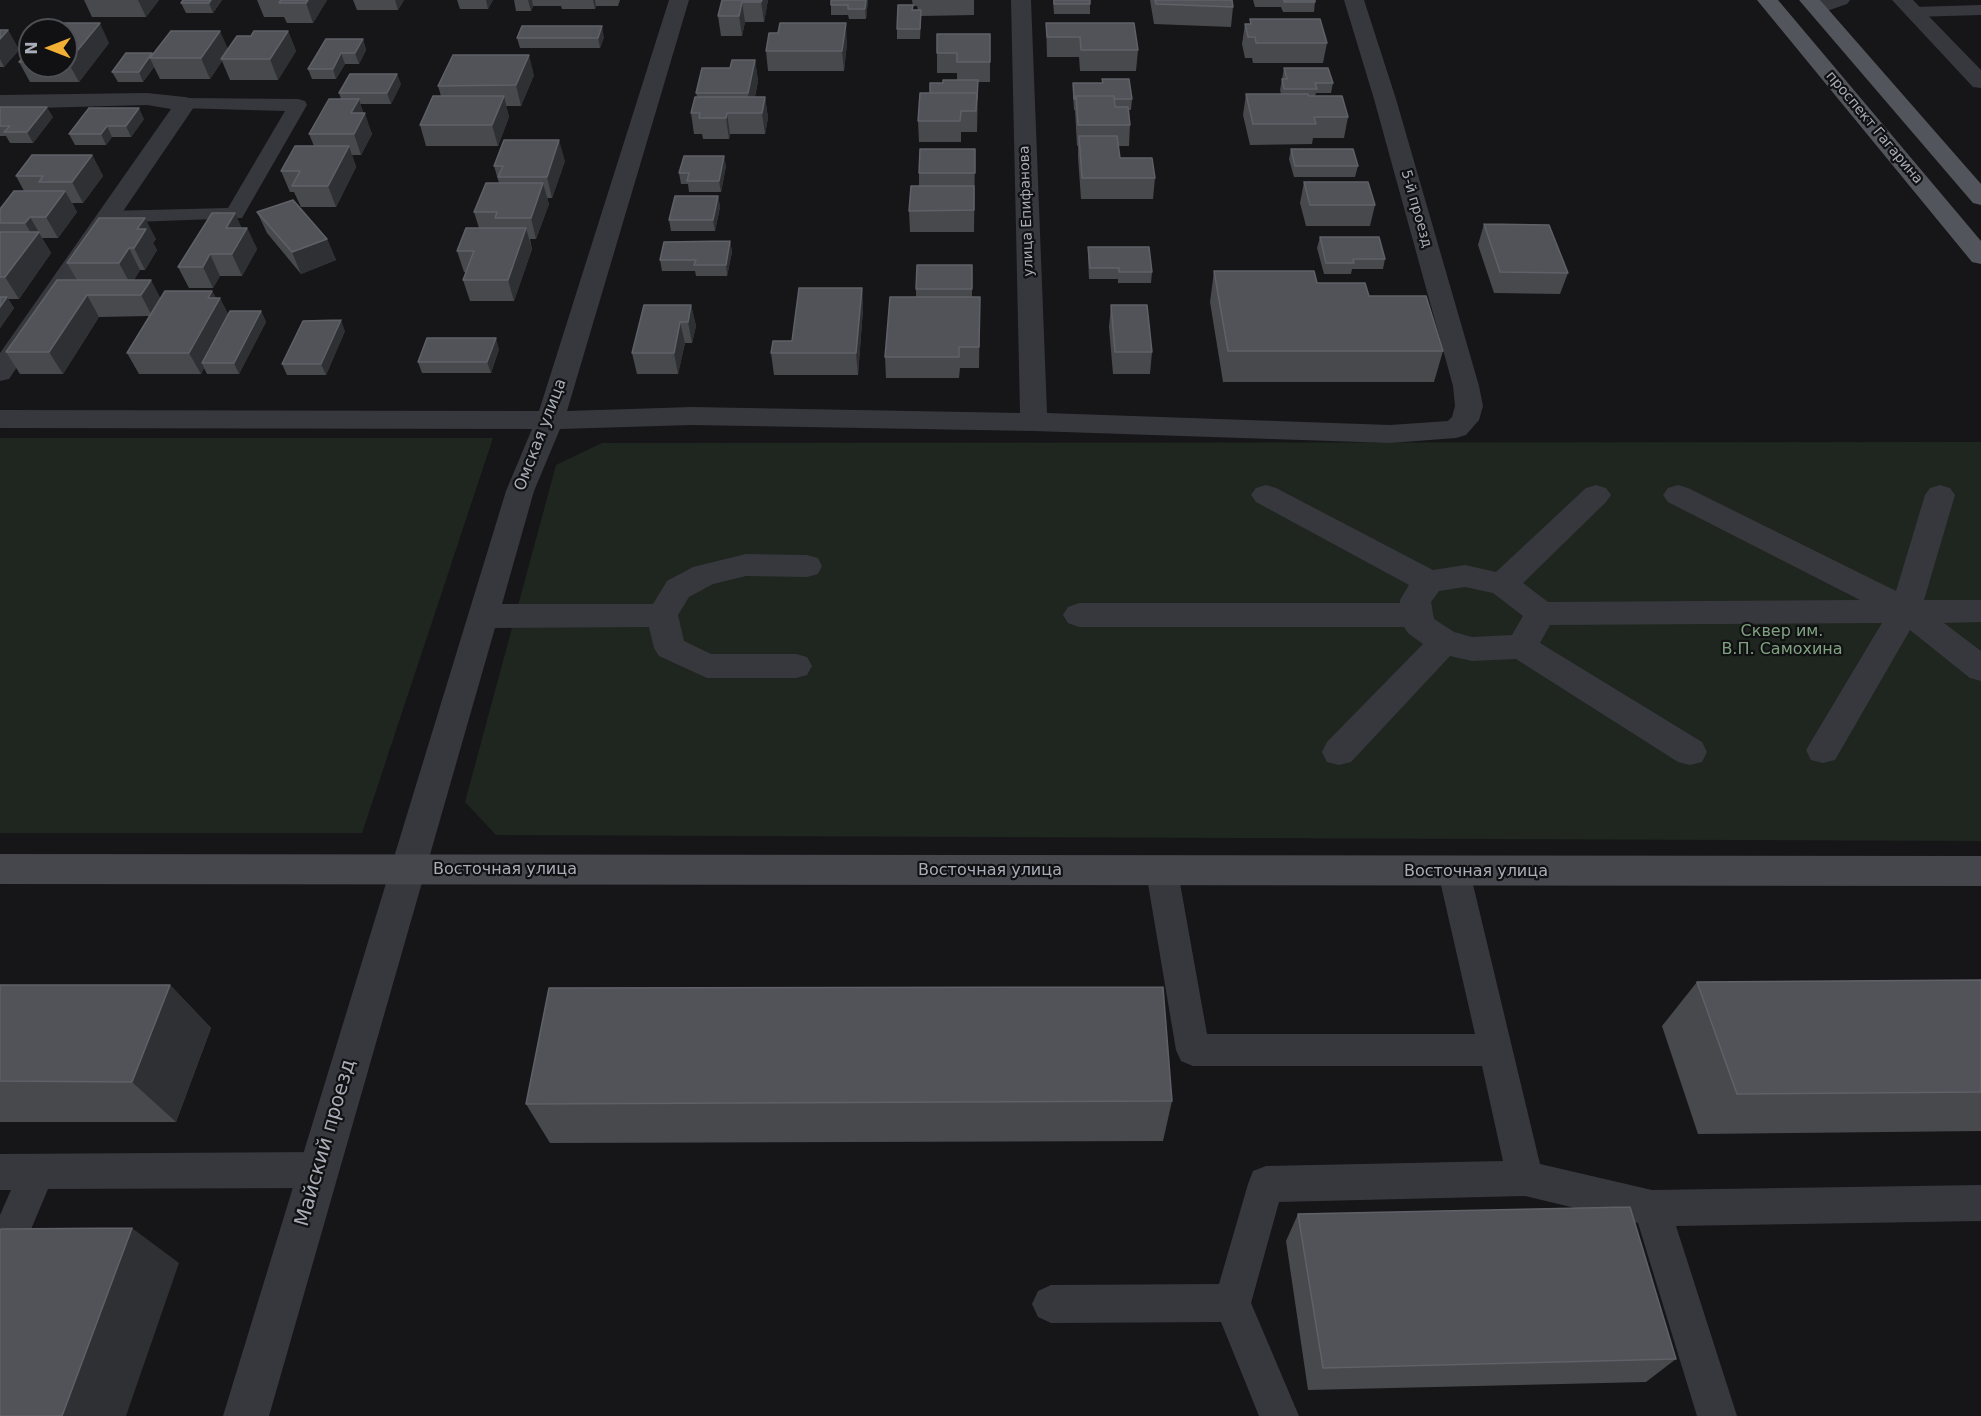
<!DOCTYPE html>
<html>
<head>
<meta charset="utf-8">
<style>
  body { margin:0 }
  #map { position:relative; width:1981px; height:1416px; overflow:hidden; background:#161618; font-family:"DejaVu Sans",sans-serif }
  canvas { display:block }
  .north { position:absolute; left:18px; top:18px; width:60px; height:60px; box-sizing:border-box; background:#111113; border:2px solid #4d4f55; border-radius:50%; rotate:270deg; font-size:16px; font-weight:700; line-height:24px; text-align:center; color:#a8adb8 }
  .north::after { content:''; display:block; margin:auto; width:21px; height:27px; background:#f2b134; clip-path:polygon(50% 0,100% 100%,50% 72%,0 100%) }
</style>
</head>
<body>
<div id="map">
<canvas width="1981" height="1416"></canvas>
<div class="north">N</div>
</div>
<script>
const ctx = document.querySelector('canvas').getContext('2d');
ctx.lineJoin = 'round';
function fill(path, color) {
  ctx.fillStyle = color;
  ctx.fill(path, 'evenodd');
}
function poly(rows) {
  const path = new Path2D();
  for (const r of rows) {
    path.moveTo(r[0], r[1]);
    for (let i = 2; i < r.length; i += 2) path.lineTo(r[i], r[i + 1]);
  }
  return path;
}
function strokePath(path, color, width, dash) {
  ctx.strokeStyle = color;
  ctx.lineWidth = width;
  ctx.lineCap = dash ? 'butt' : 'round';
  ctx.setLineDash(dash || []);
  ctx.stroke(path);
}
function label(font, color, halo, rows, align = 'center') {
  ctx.font = font + ' "DejaVu Sans",sans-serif';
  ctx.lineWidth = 4.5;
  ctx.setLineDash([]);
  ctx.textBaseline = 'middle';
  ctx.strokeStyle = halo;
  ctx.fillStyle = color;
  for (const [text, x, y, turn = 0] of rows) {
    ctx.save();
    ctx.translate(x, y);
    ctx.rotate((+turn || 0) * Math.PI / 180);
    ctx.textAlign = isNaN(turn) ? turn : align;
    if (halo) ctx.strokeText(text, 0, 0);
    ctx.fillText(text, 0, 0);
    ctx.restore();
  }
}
fill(poly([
  [0,438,493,438,362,833,0,833],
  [1981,442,1981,841,496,835,465,802,556,465,602,443]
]), '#1e261f');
fill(poly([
  [1981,5,1981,15,1913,17,1907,16,1904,12,1907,8,1913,7,1981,5],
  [185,98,298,99,305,101,307,105,242,218,107,223,100,221,97,217,100,213,107,211,228,208,285,111,178,108,176,104,178,100,185,98],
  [1162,859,1173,863,1178,872,1207,1034,1475,1034,1438,872,1443,863,1454,859,1465,863,1470,872,1540,1164,1652,1190,1981,1185,1981,1221,1676,1226,1737,1416,1697,1416,1638,1223,1525,1196,1279,1202,1251,1303,1299,1416,1259,1416,1221,1322,1051,1323,1038,1317,1032,1304,1038,1291,1051,1285,1219,1284,1248,1184,1253,1171,1266,1166,1503,1161,1482,1066,1193,1066,1181,1061,1176,1050,1146,872,1151,863,1162,859],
  [319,1152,332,1158,337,1170,332,1182,319,1188,48,1189,13,1272,0,1278,0,1215,11,1190,0,1190,0,1154,319,1152]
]), '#37383d');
fill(poly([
  [669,0,689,0,567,411,692,407,1020,413,1011,0,1031,0,1047,413,1390,425,1448,421,1452,417,1455,406,1453,386,1374,99,1344,0,1364,0,1396,99,1479,386,1483,406,1479,420,1466,435,1456,438,1390,443,1034,431,692,425,560,429,534,491,502,604,653,604,667,581,693,567,746,554,807,555,818,558,822,566,818,574,807,577,746,576,713,584,689,597,678,615,684,641,711,654,796,654,807,657,812,666,807,675,796,678,707,678,659,656,654,648,649,627,495,628,269,1416,223,1416,506,491,532,429,0,428,0,410,539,411,669,0],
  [1821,0,1850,0,1847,4,1824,12,1810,12,1807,8,1810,4,1821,0],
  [1892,0,1913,0,1981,70,1981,88,1973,87,1892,0],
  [147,93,185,97,193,99,196,104,9,379,0,381,0,353,171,109,147,105,0,109,0,95,147,93],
  [1266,485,1276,488,1433,570,1465,565,1496,572,1586,488,1596,485,1606,488,1611,495,1606,502,1523,583,1548,602,1860,600,1668,502,1663,495,1668,488,1678,485,1688,488,1896,591,1925,495,1930,488,1940,485,1950,488,1955,495,1924,600,1981,600,1981,622,1944,623,1981,651,1981,681,1970,678,1910,630,1835,760,1823,763,1811,760,1806,750,1882,623,1550,625,1540,643,1702,742,1707,752,1702,762,1690,765,1678,762,1516,659,1472,661,1450,656,1351,762,1339,765,1327,762,1322,752,1327,742,1423,644,1408,633,1404,627,1079,627,1068,623,1063,615,1068,607,1079,603,1400,603,1400,600,1409,585,1256,502,1251,495,1256,488,1266,485],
  [1465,587,1493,593,1523,616,1512,635,1472,637,1454,632,1434,619,1431,602,1439,591,1465,587]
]), '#37383d');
fill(poly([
  [0,854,1981,856,1981,886,0,884,0,854]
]), '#45474d');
fill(poly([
  [1757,0,1778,0,1981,241,1981,264,1972,262,1757,0],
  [1799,0,1820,0,1981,184,1981,205,1973,203,1799,0]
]), '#53555c');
fill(poly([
  [84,0,159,0,146,17,92,17],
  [183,0,222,0,213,13,186,13,181,3],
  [257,0,327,0,313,23,287,23,284,17,264,17],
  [353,0,404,0,398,10,357,10],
  [457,0,493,0,488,9,460,9],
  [514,0,620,0,618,6,596,6,595,9,562,9,561,6,533,6,531,11,516,11],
  [722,0,768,0,764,22,745,22,742,36,721,36,718,16],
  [831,0,868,0,866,19,849,19,848,15,831,15],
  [912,0,974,0,974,15,921,16,920,39,897,39,897,29,913,5,913,10,918,10,917,6,913,6],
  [1053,0,1090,0,1090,14,1054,14],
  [1150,0,1232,0,1233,7,1231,27,1154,24],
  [1253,0,1315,0,1315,2,1314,12,1283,12,1281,7,1255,7],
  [1250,19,1327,43,1323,63,1253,63,1252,58,1245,58,1242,44,1245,24,1250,24],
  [1046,23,1138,50,1136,71,1080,71,1079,57,1047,57],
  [0,30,8,30,19,50,4,67,0,67],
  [66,30,109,43,79,82,30,82,19,62,30,49,30,66,66,66],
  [288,31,296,51,278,80,230,80,222,61,210,79,160,79,154,67,143,82,118,82,112,72,153,55,228,49,251,36],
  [990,34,990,82,978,82,977,132,961,132,961,142,919,142,918,121,930,93,943,83,957,80,957,73,937,73,937,53],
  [604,37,600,48,520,48,517,38],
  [363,39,366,50,359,64,345,64,336,79,312,79,308,69],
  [847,43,844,71,768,71,766,51],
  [755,60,758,81,755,97,765,97,768,118,765,134,730,134,729,139,703,139,702,134,694,134,691,113,697,97,696,93,730,68],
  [1284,68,1333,83,1331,93,1316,93,1315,96,1348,117,1344,138,1313,138,1312,144,1250,145,1243,115,1246,94,1281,94,1280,90],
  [534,75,521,106,506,106,509,117,498,146,426,146,420,125,441,96,438,86],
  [1102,79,1132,99,1131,110,1129,110,1130,125,1129,146,1118,146,1120,158,1155,178,1153,199,1081,199,1078,157,1078,146,1077,146,1075,110,1074,110,1073,94,1073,83,1102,83],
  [401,84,391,104,360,104,372,134,361,155,352,155,356,167,336,207,301,207,294,192,290,192,281,171,314,146,309,134,341,99,339,93],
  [0,107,53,117,33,143,10,143,6,136,0,136],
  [144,119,131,137,112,137,106,145,75,145,69,134],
  [975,149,974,232,910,232,909,211,919,186,919,173],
  [1291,149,1358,166,1355,177,1294,177,1289,159],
  [92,155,103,176,83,203,72,203,77,212,58,238,42,238,51,253,19,299,8,299,14,308,0,328,0,209,24,191,16,176],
  [565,161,552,198,547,198,549,204,536,239,530,239,532,249,514,301,470,301,463,280,466,272,464,272,457,251,479,228,474,212,499,183,494,166],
  [726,166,721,192,689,192,688,184,681,184,679,173],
  [1304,182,1375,205,1370,226,1306,226,1300,203],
  [718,196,720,207,715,231,671,231,669,220],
  [257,212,327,239,336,260,301,274,267,233],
  [1484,224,1568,273,1560,294,1494,293,1478,245],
  [242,228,247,228,257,249,242,276,220,276,213,288,189,288,178,267],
  [1320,237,1385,259,1383,269,1352,269,1351,274,1324,274,1317,248],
  [156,239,153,243,157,250,145,270,140,270,134,280,160,298,212,291,216,298,228,315,261,311,266,322,239,374,207,374,204,368,201,374,139,374,127,353,149,316,99,317,63,374,20,374,6,352,77,280,67,263],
  [730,241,732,252,727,276,696,276,695,271,662,271,660,260],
  [1088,247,1152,272,1151,283,1118,283,1118,279,1089,279,1088,258],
  [972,265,972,297,980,297,979,368,960,368,959,378,886,378,885,357,916,297,916,289],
  [1214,271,1317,283,1369,296,1443,351,1434,382,1223,382,1210,302],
  [862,288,863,309,858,375,774,375,771,353,792,341],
  [691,305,696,326,692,343,685,343,678,374,637,374,632,353],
  [1111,305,1152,352,1150,374,1113,374,1109,327],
  [345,331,326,375,287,375,282,364],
  [499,349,491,373,422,373,418,362],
  [1981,980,1981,1131,1698,1134,1662,1026,1697,982],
  [0,985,170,985,211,1028,176,1122,0,1122],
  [1172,1101,1163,1141,550,1143,526,1104],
  [1298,1214,1676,1359,1646,1382,1308,1390,1286,1241]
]), '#47494d');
fill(poly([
  [138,0,159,0,146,17],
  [211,0,222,0,213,13,209,3],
  [308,0,327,0,313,23,306,3],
  [395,0,404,0,398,10],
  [486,0,493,0,488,9],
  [528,0,532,0,533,6,531,11],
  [593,0,595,0,596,6,595,9],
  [762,0,768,0,764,22,761,2],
  [866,0,868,0,866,19,865,9],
  [742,2,745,22,742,36,739,16],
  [921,10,921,20,920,39,920,29],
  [100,23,109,43,79,82,68,62],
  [846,23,847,43,844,71,842,51],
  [602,26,604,37,600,48,598,38],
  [8,30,19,50,4,67,0,59,0,39],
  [220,31,229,51,221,59,222,61,210,79,201,58],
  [288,31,296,51,278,80,270,59],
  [363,39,366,50,359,64,355,53],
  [152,53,154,58,150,58,154,67,143,82,139,72],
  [341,53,345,64,336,79,333,69],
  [529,55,534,75,521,106,516,85],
  [755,60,758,81,751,114,748,93],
  [397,74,401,84,391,104,387,93],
  [504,96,509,117,498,146,492,125],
  [765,97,768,118,765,134,762,113],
  [359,99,364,115,365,113,372,134,361,155,354,134,351,113],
  [47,107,53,117,33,143,27,132],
  [139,108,144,119,131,137,126,126],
  [727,113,730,134,729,139,726,118],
  [107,126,112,137,106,145,101,134],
  [559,140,565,161,552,198,547,177],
  [349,146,356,167,336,207,328,186],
  [92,155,103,176,83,203,72,182],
  [724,156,726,166,721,192,719,181],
  [543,183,549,204,536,239,531,218],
  [65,191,77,212,58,238,46,217],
  [718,196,720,207,715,231,713,220],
  [235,213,244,233,247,228,257,249,242,276,232,254,226,228],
  [30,217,51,253,19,299,5,277,34,238,25,223],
  [145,218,156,239,153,243,157,250,145,270,134,248,137,229],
  [526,228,532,249,514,301,508,280],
  [327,239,336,260,301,274,292,252],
  [730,241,732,252,727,276,726,265],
  [129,248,140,270,131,285,119,263],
  [210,254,220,276,213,288,203,267],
  [151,280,162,301,152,316,141,295],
  [862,288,863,309,858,375,856,353],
  [212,291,218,302,220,298,231,319,202,363,204,368,201,374,189,353,208,298],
  [87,295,99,317,63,374,49,352],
  [7,297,14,308,0,328,0,307],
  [691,305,696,326,692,343,688,322],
  [261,311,266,322,239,374,234,363],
  [341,320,345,331,326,375,321,364],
  [680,322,685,343,678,374,674,353],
  [496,338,499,349,491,373,487,362],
  [170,985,211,1028,176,1122,132,1082],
  [132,1228,179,1263,126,1416,62,1416]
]), '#2f3033');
const building = poly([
  [183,0,211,0,209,3,181,3,183,0],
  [281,0,308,0,306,3,279,3,281,0],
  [722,0,762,0,761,2,742,2,739,16,718,16,722,0],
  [831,0,866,0,865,9,848,9,848,5,831,5,831,0],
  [1054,0,1090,0,1090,4,1054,4,1054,0],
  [1155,0,1232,0,1233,7,1156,4,1155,0],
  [1284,0,1315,0,1315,2,1284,2,1284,0],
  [898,5,913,5,912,10,921,10,920,29,897,29,898,5],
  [1250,19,1320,19,1327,43,1256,43,1255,37,1248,37,1245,24,1251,24,1250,19],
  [52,23,100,23,68,62,66,62,66,30,46,30,52,23],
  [780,23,846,23,842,51,766,51,769,33,778,33,780,23],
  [1046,23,1134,23,1138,50,1081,50,1080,37,1047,37,1046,23],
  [522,26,602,26,598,38,517,38,522,26],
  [0,30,8,30,0,39,0,30],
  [171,31,220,31,201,58,150,58,171,31],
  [254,31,288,31,270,59,221,59,237,36,251,36,254,31],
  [937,34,990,34,990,62,957,62,957,53,937,53,937,34],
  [326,39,363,39,355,53,341,53,333,69,308,69,326,39],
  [30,49,30,62,19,62,30,49],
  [126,53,152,53,139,72,112,72,126,53],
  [453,55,529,55,516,85,438,86,453,55],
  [732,60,755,60,748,93,696,93,702,68,730,68,732,60],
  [1284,68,1328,68,1333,83,1315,83,1317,89,1284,89,1282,79,1287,79,1284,68],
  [350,74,397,74,387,93,339,93,350,74],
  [1102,79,1129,79,1132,99,1114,99,1114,96,1076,96,1076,99,1074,99,1073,83,1103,83,1102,79],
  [943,80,978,80,977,99,977,93,930,93,930,83,943,83,943,80],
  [920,93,977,93,976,111,961,111,960,121,918,121,920,93],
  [1246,94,1308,94,1309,96,1342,96,1348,117,1314,117,1316,124,1253,124,1246,94],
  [433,96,504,96,492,125,420,125,433,96],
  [1076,96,1114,96,1115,107,1128,107,1130,125,1078,125,1076,96],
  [695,97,765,97,762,113,727,113,726,118,699,118,700,113,691,113,695,97],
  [329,99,359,99,351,113,365,113,354,134,309,134,329,99],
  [0,107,47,107,27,132,4,132,10,126,0,126,0,107],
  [89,108,139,108,126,126,107,126,101,134,69,134,89,108],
  [1079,136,1117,136,1120,158,1152,158,1155,178,1082,178,1079,136],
  [504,140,559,140,547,177,498,177,503,166,494,166,504,140],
  [295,146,349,146,328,186,292,186,300,171,281,171,295,146],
  [920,149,975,149,975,173,919,173,920,149],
  [1291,149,1353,149,1358,166,1295,166,1291,149],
  [32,155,92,155,72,182,39,182,43,176,16,176,32,155],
  [684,156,724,156,719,181,687,181,689,173,679,173,684,156],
  [1304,182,1368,182,1375,205,1310,205,1304,182],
  [486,183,543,183,531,218,495,218,497,212,474,212,486,183],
  [911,186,974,186,974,210,909,211,911,186],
  [14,191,65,191,46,217,30,217,25,223,0,223,0,209,14,191],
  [675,196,718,196,713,220,669,220,675,196],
  [293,200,327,239,292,252,257,212,293,200],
  [212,213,235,213,226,228,247,228,232,254,210,254,203,267,178,267,212,213],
  [99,218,145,218,137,229,146,229,134,248,129,248,119,263,67,263,99,218],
  [1484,224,1549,225,1568,273,1500,272,1484,224],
  [466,228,526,228,508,280,463,280,474,251,457,251,466,228],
  [0,232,39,232,5,277,0,277,0,232],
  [1320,237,1379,237,1385,259,1353,259,1354,263,1326,263,1320,237],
  [730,241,726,265,694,265,696,260,660,260,664,242,730,241],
  [1088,247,1149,247,1152,272,1119,272,1119,268,1090,268,1088,247],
  [917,265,972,265,972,289,916,289,917,265],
  [1214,271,1314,271,1317,283,1365,283,1369,296,1426,296,1443,351,1228,351,1214,271],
  [57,280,151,280,141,295,87,295,49,352,6,352,57,280],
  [799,288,862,288,856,353,771,353,773,341,792,341,799,288],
  [165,291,212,291,208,298,220,298,189,353,127,353,165,291],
  [0,297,7,297,0,307,0,297],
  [890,297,980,297,979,347,959,347,959,357,885,357,890,297],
  [644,305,691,305,688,322,680,322,674,353,632,353,644,305],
  [1111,305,1147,305,1152,352,1115,352,1111,305],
  [230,311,261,311,234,363,202,363,230,311],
  [341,320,321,364,282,364,303,321,341,320],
  [427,338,496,338,487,362,418,362,427,338],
  [1981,980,1981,1092,1737,1094,1697,982,1981,980],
  [0,985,170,985,132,1082,0,1081,0,985],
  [1163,987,1172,1101,526,1104,549,988,1163,987],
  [1630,1207,1676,1359,1323,1368,1298,1214,1630,1207],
  [132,1228,62,1416,0,1416,0,1231,1,1229,132,1228]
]);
fill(building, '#525359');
strokePath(building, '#5f6168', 1.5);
label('14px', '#a8adb8', '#111113', [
  ["проспект Гагарина",1874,128,50],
  ["5-й проезд",1416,209,74],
  ["улица Епифанова",1027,211,-92]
]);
label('16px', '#a8adb8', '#111113', [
  ["Омская улица",541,435,-69],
  ["Восточная улица",505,870],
  ["Восточная улица",990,871],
  ["Восточная улица",1476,872]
]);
label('16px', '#7fa381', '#111113', [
  ["Сквер им.",1782,632],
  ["В.П. Самохина",1782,650]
]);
label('20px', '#a8adb8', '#111113', [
  ["Майский проезд",326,1143,-74]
]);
</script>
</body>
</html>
